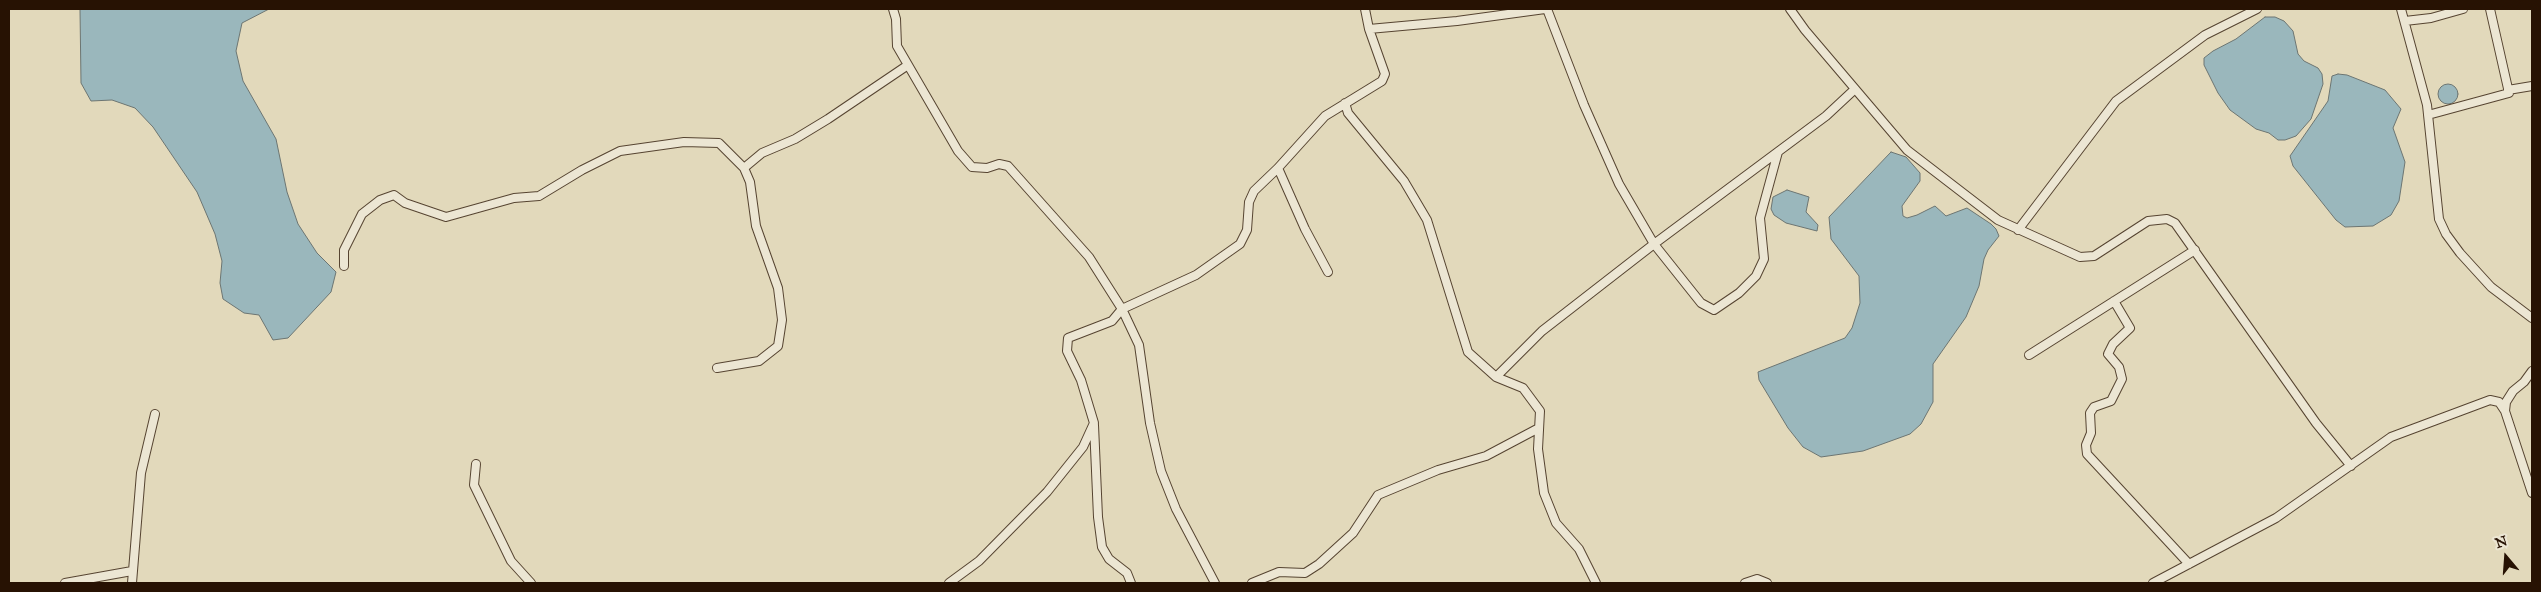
<!DOCTYPE html>
<html>
<head>
<meta charset="utf-8">
<style>
  body { margin:0 }
  #map { position:relative; width:2541px; height:592px; overflow:hidden; background:#e2d9bb; font-family:"IM FELL Great Primer",serif }
  canvas { display:block }
  .frame { position:absolute; inset:0; border:10px solid #271203; pointer-events:none }
  .north { position:absolute; left:2481px; top:532px; width:50px; height:50px; -webkit-text-stroke:4px #ece6d3; paint-order:stroke; rotate:342deg; font-size:14px; font-weight:700; line-height:20px; text-align:center; color:#271203 }
  .north::after { content:''; display:block; margin:auto; width:18px; height:22px; background:#271203; clip-path:polygon(50% 0,100% 100%,50% 72%,0 100%) }
</style>
</head>
<body>
<div id="map">
<canvas width="2541" height="592"></canvas>
<div class="frame"></div>
<div class="north">N</div>
</div>
<script>
const ctx = document.querySelector('canvas').getContext('2d');
ctx.lineJoin = 'round';
function fill(path, color) {
  ctx.fillStyle = color;
  ctx.fill(path, 'evenodd');
}
function poly(rows) {
  const path = new Path2D();
  for (const r of rows) {
    if (r.length === 3) {
      path.moveTo(r[0] + r[2], r[1]);
      path.arc(r[0], r[1], r[2], 0, 2 * Math.PI);
      continue;
    }
    path.moveTo(r[0], r[1]);
    for (let i = 2; i < r.length; i += 2) path.lineTo(r[i], r[i + 1]);
  }
  return path;
}
function strokePath(path, color, width, dash) {
  ctx.strokeStyle = color;
  ctx.lineWidth = width;
  ctx.lineCap = dash ? 'butt' : 'round';
  ctx.setLineDash(dash || []);
  ctx.stroke(path);
}
const water = poly([
  [80,9,269,9,242,23,236,51,243,81,276,139,287,192,298,224,317,253,336,272,331,292,288,338,273,340,259,315,244,313,223,299,220,283,222,261,215,234,197,192,153,127,135,108,112,100,91,101,81,83,80,9],
  [2265,17,2275,17,2284,21,2293,31,2298,54,2304,61,2318,68,2322,74,2323,84,2311,119,2296,136,2285,140,2278,140,2269,133,2256,129,2230,110,2218,93,2204,65,2204,58,2213,51,2236,39,2265,17],
  [2338,74,2347,75,2385,90,2401,109,2393,128,2405,162,2399,201,2391,215,2373,226,2345,227,2336,220,2293,166,2290,156,2328,101,2332,76,2338,74],
  [2448,94,10],
  [1891,152,1906,157,1920,173,1920,181,1902,206,1903,216,1907,218,1917,215,1935,206,1946,216,1967,208,1991,224,1996,229,1999,236,1988,250,1984,259,1979,286,1966,317,1933,364,1933,402,1921,424,1910,434,1863,451,1821,457,1803,447,1788,428,1759,380,1758,372,1845,338,1852,328,1860,303,1859,276,1831,239,1829,217,1891,152],
  [1787,190,1809,197,1806,212,1818,225,1817,231,1786,223,1774,215,1771,209,1773,197,1787,190]
]);
fill(water, '#9ab7bc');
strokePath(water, '#6c7572', 1);
const street = poly([
  [893,9,896,19,897,46,958,151,972,167,987,168,999,164,1008,166,1089,257,1122,309,1139,345,1150,423,1161,471,1176,509,1215,583],
  [1365,9,1369,29,1457,21,1545,9],
  [1547,9,1584,105,1619,184,1654,244,1826,116,1855,89],
  [1790,9,1805,30,1907,150,1998,220,2080,257,2094,256,2148,221,2167,219,2175,223,2316,423,2351,466],
  [2401,9,2427,105,2439,219,2446,234,2460,253,2491,287,2532,318],
  [2405,21,2431,18,2463,9],
  [2508,90,2532,86],
  [1345,103,1348,113,1404,181,1427,220,1468,352,1496,377,1523,388,1540,411,1538,449,1544,493,1556,523,1579,549,1596,583],
  [2428,115,2509,93,2490,9],
  [744,168,762,153,795,139,828,119,908,65],
  [1278,168,1305,229,1328,272],
  [2018,230,2116,101,2205,35,2257,9],
  [344,266,344,250,362,214,380,200,394,195,405,203,446,217,514,198,539,196,582,170,620,151,684,142,719,143,744,168,750,182,756,226,778,288,782,320,778,346,759,361,717,368],
  [2114,301,2130,328,2113,344,2108,354,2119,367,2122,379,2111,401,2094,407,2090,413,2091,433,2086,445,2087,454,2189,564],
  [2029,355,2195,250],
  [1496,377,1542,331,1654,244,1701,303,1714,310,1739,293,1756,276,1764,259,1760,218,1778,152],
  [2505,411,2506,402,2513,391,2524,382,2532,371],
  [1094,425,1098,517,1102,547,1109,559,1127,573,1131,583],
  [476,464,474,485,511,561,531,583],
  [65,583,132,571],
  [132,583,141,473,155,414],
  [949,583,979,561,1047,492,1083,447,1094,423,1081,380,1067,351,1068,338,1112,321,1122,309,1196,275,1240,244,1247,230,1249,202,1254,191,1278,168,1325,116,1382,81,1385,74,1369,29],
  [1252,583,1279,572,1305,573,1319,564,1353,533,1378,495,1438,470,1486,456,1537,429],
  [1745,583,1757,579,1767,583],
  [2153,583,2276,518,2391,437,2490,400,2499,402,2505,411,2532,493]
]);
strokePath(street, '#564431', 10);
strokePath(street, '#ece6d3', 8);
</script>
</body>
</html>
